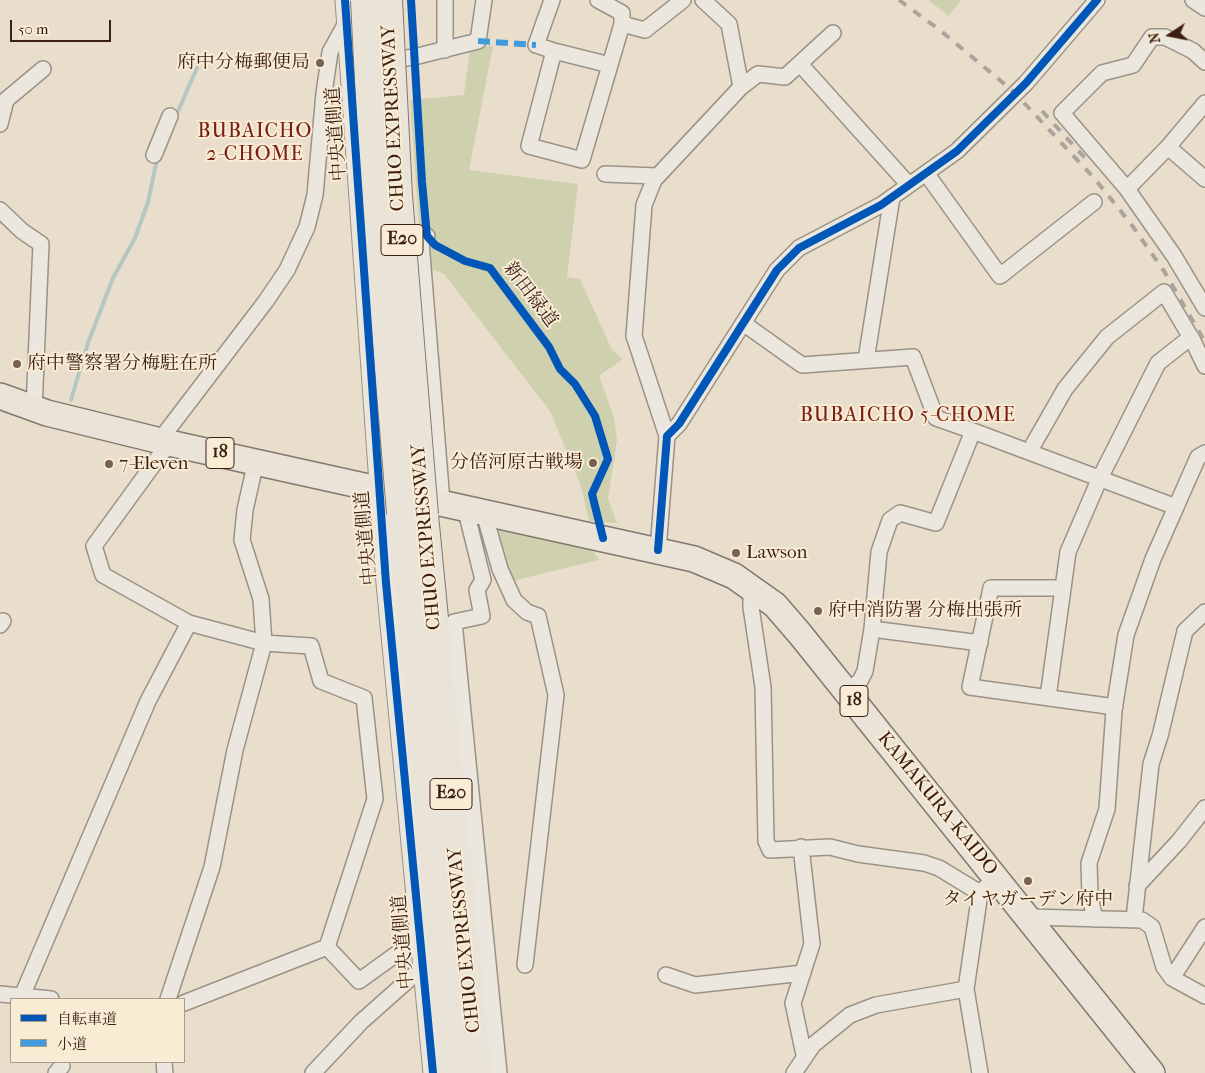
<!DOCTYPE html>
<html>
<head>
<meta charset="utf-8">
<style>
  body { margin:0 }
  #map { position:relative; width:1205px; height:1073px; overflow:hidden; background:#e9decc; font-family:"IM FELL French Canon","Noto Serif JP",serif }
  canvas { display:block }
  .legend { position:absolute; left:10px; top:998px; width:175px; height:65px; box-sizing:border-box; background:#f9ecd5; border:1px solid #ad9a88; margin:0; padding:6px 9px; list-style:none; font-size:15px; color:#3b1e14 }
  .legend li { display:flex; align-items:center; gap:10px; height:25px }
  .legend b { width:25px; border:1px solid #ad9a88 }
  .north { position:absolute; left:1145px; top:10px; width:50px; height:50px; -webkit-text-stroke:4px #f9ecd5; paint-order:stroke; rotate:259deg; font-size:14px; font-weight:700; line-height:20px; text-align:center; color:#3b1e14 }
  .north::after { content:''; display:block; margin:auto; width:18px; height:22px; background:#3b1e14; clip-path:polygon(50% 0,100% 100%,50% 72%,0 100%) }
  .scale { position:absolute; left:10px; top:20px; width:101px; height:22px; box-sizing:border-box; border:2px solid #3b1e14; border-top:0; padding-left:6px; font-size:15px; line-height:18px; white-space:nowrap; color:#3b1e14; -webkit-text-stroke:4px #f9ecd5; paint-order:stroke }
</style>
</head>
<body>
<div id="map">
<canvas width="1205" height="1073"></canvas>
<ul class="legend">
<li><b style="height:6px;background:#0057b8"></b>自転車道</li>
<li><b style="height:6px;background:#3f9bde"></b>小道</li>
</ul>
<div class="north">N</div>
<div class="scale">50 m</div>
</div>
<script>
const ctx = document.querySelector('canvas').getContext('2d');
ctx.lineJoin = 'round';
function fill(path, color) {
  ctx.fillStyle = color;
  ctx.fill(path, 'evenodd');
}
function poly(rows) {
  const path = new Path2D();
  for (const r of rows) {
    path.moveTo(r[0], r[1]);
    for (let i = 2; i < r.length; i += 2) path.lineTo(r[i], r[i + 1]);
  }
  return path;
}
function strokePath(path, color, width, dash) {
  ctx.strokeStyle = color;
  ctx.lineWidth = width;
  ctx.lineCap = dash ? 'butt' : 'round';
  ctx.setLineDash(dash || []);
  ctx.stroke(path);
}
function label(font, color, halo, rows, align = 'center') {
  ctx.font = font + ' "IM FELL French Canon","Noto Serif JP",serif';
  ctx.lineWidth = 4;
  ctx.setLineDash([]);
  ctx.textBaseline = 'middle';
  ctx.strokeStyle = halo;
  ctx.fillStyle = color;
  for (const [text, x, y, turn = 0] of rows) {
    ctx.save();
    ctx.translate(x, y);
    ctx.rotate((+turn || 0) * Math.PI / 180);
    ctx.textAlign = isNaN(turn) ? turn : align;
    if (halo) ctx.strokeText(text, 0, 0);
    ctx.fillText(text, 0, 0);
    ctx.restore();
  }
}
fill(poly([
  [928,0,961,0,949,16],
  [478,46,493,46,469,170,578,184,567,277,580,279,612,350,623,359,599,376,614,417,617,440,608,499,617,523,589,521,581,486,550,411,444,274,422,265,410,100,464,95,470,48],
  [497,525,591,548,599,560,512,581,497,533]
]), '#ced0ae');
strokePath(poly([
  [175,118,197,68],
  [71,400,88,343,113,278,135,238,148,202,157,159]
]), '#b6c6c0', 4);
const minor = poly([
  [552,0,536,45,554,51],
  [598,0,622,13,622,24,645,30,683,0],
  [703,0,729,24,741,87],
  [1193,0,1205,8],
  [445,50,445,0],
  [384,61,414,57,478,41,484,0],
  [1205,62,1193,51,1165,37,1152,37,1133,65,1102,73,1062,113,1127,189,1174,256,1205,308],
  [800,64,909,185],
  [610,65,554,51,529,146,582,160,610,65,622,24],
  [0,124,6,100,43,69],
  [1168,147,1205,179],
  [154,155,170,116],
  [926,173,1000,276,1094,202],
  [605,174,657,176],
  [1127,189,1168,147,1205,103],
  [0,210,22,231,41,244,34,409],
  [427,236,421,242,442,502],
  [743,323,802,365,913,357,936,418,973,431],
  [866,360,892,197],
  [1205,366,1193,341,1164,292,1107,337,1065,389,1029,452,1176,507,1198,457,1205,453],
  [667,436,634,336,644,205,654,180,741,87,758,74,785,77,833,33],
  [160,440,266,301,287,270,307,227,315,195,324,93,330,52,346,23],
  [169,443,94,546,103,575,189,623,264,643,311,646,321,681,364,698,375,799,327,947,359,981,420,937],
  [465,507,483,580,477,590,482,616,454,622,499,1073],
  [484,513,500,569,514,600,527,612,538,616,556,695,525,965],
  [658,550,667,436,679,424,777,270,799,248,881,205,957,151,1026,83,1097,0],
  [751,586,751,607,763,687,766,841,770,850,830,847,858,854,924,863,939,868,980,893],
  [1062,588,991,588,970,687,1115,707],
  [0,625,3,621],
  [872,629,980,643],
  [847,691,860,681,865,671,872,629,879,552,890,520,900,513,936,523,973,431,1029,452],
  [1048,697,1068,552,1099,480,1158,363,1191,337],
  [801,847,812,944,793,1003,804,1055],
  [1137,886,1179,841,1205,808],
  [1029,917,1142,920,1152,927,1164,967,1172,978,1205,996],
  [1095,919,1090,897,1089,863,1107,809,1114,710,1126,635,1153,559,1176,507],
  [1134,919,1151,764,1160,736,1185,631,1205,612],
  [666,975,695,985,803,973],
  [1172,978,1205,927],
  [0,994,51,999],
  [22,996,148,701,189,623],
  [168,999,212,867,235,750,264,643,261,599,242,540,245,510,256,461],
  [184,1003,327,947],
  [164,1062,165,1073],
  [56,1073,62,1066],
  [313,1073,361,1022,424,966],
  [794,1073,813,1045,850,1015,876,1005,966,989],
  [980,1073,966,989,980,893,986,887]
]);
const tertiary = poly([
  [345,0,386,583,433,1073]
]);
const primary = poly([
  [0,396,47,413,169,443,694,559,734,576,775,605,800,634,1152,1073]
]);
const motorway = poly([
  [401,513,453,1073],
  [424,515,478,1073]
]);
strokePath(minor, '#9b9286', 18);
strokePath(tertiary, '#9b9286', 21);
strokePath(primary, '#82786e', 28);
strokePath(motorway, '#82786e', 30);
strokePath(minor, '#ece7de', 15);
strokePath(tertiary, '#ece7de', 19);
strokePath(primary, '#eae3d8', 25);
strokePath(motorway, '#eae3d8', 28);
strokePath(poly([
  [899,0,941,31,1014,92,1094,178,1131,224,1164,271,1205,342],
  [1042,111,1086,159]
]), '#aca49c', 4, [9, 9]);
const motorwayBridge = poly([
  [365,0,375,199,401,513],
  [388,0,398,196,424,515]
]);
strokePath(motorwayBridge, '#82786e', 30, []);
strokePath(motorwayBridge, '#eae3d8', 28);
strokePath(poly([
  [478,41,536,45]
]), '#3f9bde', 6, [12, 6]);
strokePath(poly([
  [345,0,386,583,433,1073],
  [411,0,422,182,427,236,435,245,465,261,490,268,549,347,560,369,575,384,595,416,608,459,592,494,603,538],
  [658,550,667,436,679,424,777,270,799,248,881,205,957,151,1026,83,1097,0]
]), '#0057b8', 8);
for (const [x, y, r, color] of [
  [320,63,5,"#786154"],
  [17,364,5,"#786154"],
  [593,463,5,"#786154"],
  [109,464,5,"#786154"],
  [736,553,5,"#786154"],
  [818,611,5,"#786154"],
  [1028,881,5,"#786154"]
]) {
  const dot = new Path2D();
  dot.arc(x, y, r, 0, 2 * Math.PI);
  ctx.fillStyle = color;
  ctx.fill(dot);
  strokePath(dot, '#f9ecd5', 2);
}
for (const [x, y, w] of [
  [402,240,42],
  [220,453,28],
  [854,701,28],
  [451,794,42]
]) {
  const box = new Path2D();
  box.roundRect(x - w / 2, y - 15.5, w, 31, 4);
  ctx.fillStyle = '#f9ecd5';
  ctx.fill(box);
  strokePath(box, '#3b1e14', 1);
}
label('bold 18px', '#3b1e14', null, [
  ["E20",402,240],
  ["18",220,453],
  ["18",854,701],
  ["E20",451,794]
]);
label('19px', '#3b1e14', '#f9ecd5', [
  ["府中分梅郵便局",310,63,"right"],
  ["府中警察署分梅駐在所",27,364],
  ["分倍河原古戦場",583,463,"right"],
  ["7-Eleven",119,464],
  ["Lawson",746,553],
  ["府中消防署 分梅出張所",828,611],
  ["タイヤガーデン府中",1028,900,"center"]
], 'left');
label('19px', '#3b1e14', '#f9ecd5', [
  ["CHUO EXPRESSWAY",394,118,-93],
  ["中央道側道",337,134,-94],
  ["新田緑道",530,295,53],
  ["CHUO EXPRESSWAY",427,537,-95],
  ["中央道側道",367,538,-95],
  ["KAMAKURA-KAIDO",937,804,51],
  ["CHUO EXPRESSWAY",465,940,-96],
  ["中央道側道",404,942,-95]
]);
ctx.letterSpacing = '1px';
label('20px', '#7a1f14', '#f9ecd5', [
  ["BUBAICHO",255,132],
  ["2-CHOME",255,155],
  ["BUBAICHO 5-CHOME",908,416]
]);
ctx.letterSpacing = '0px';
</script>
</body>
</html>
